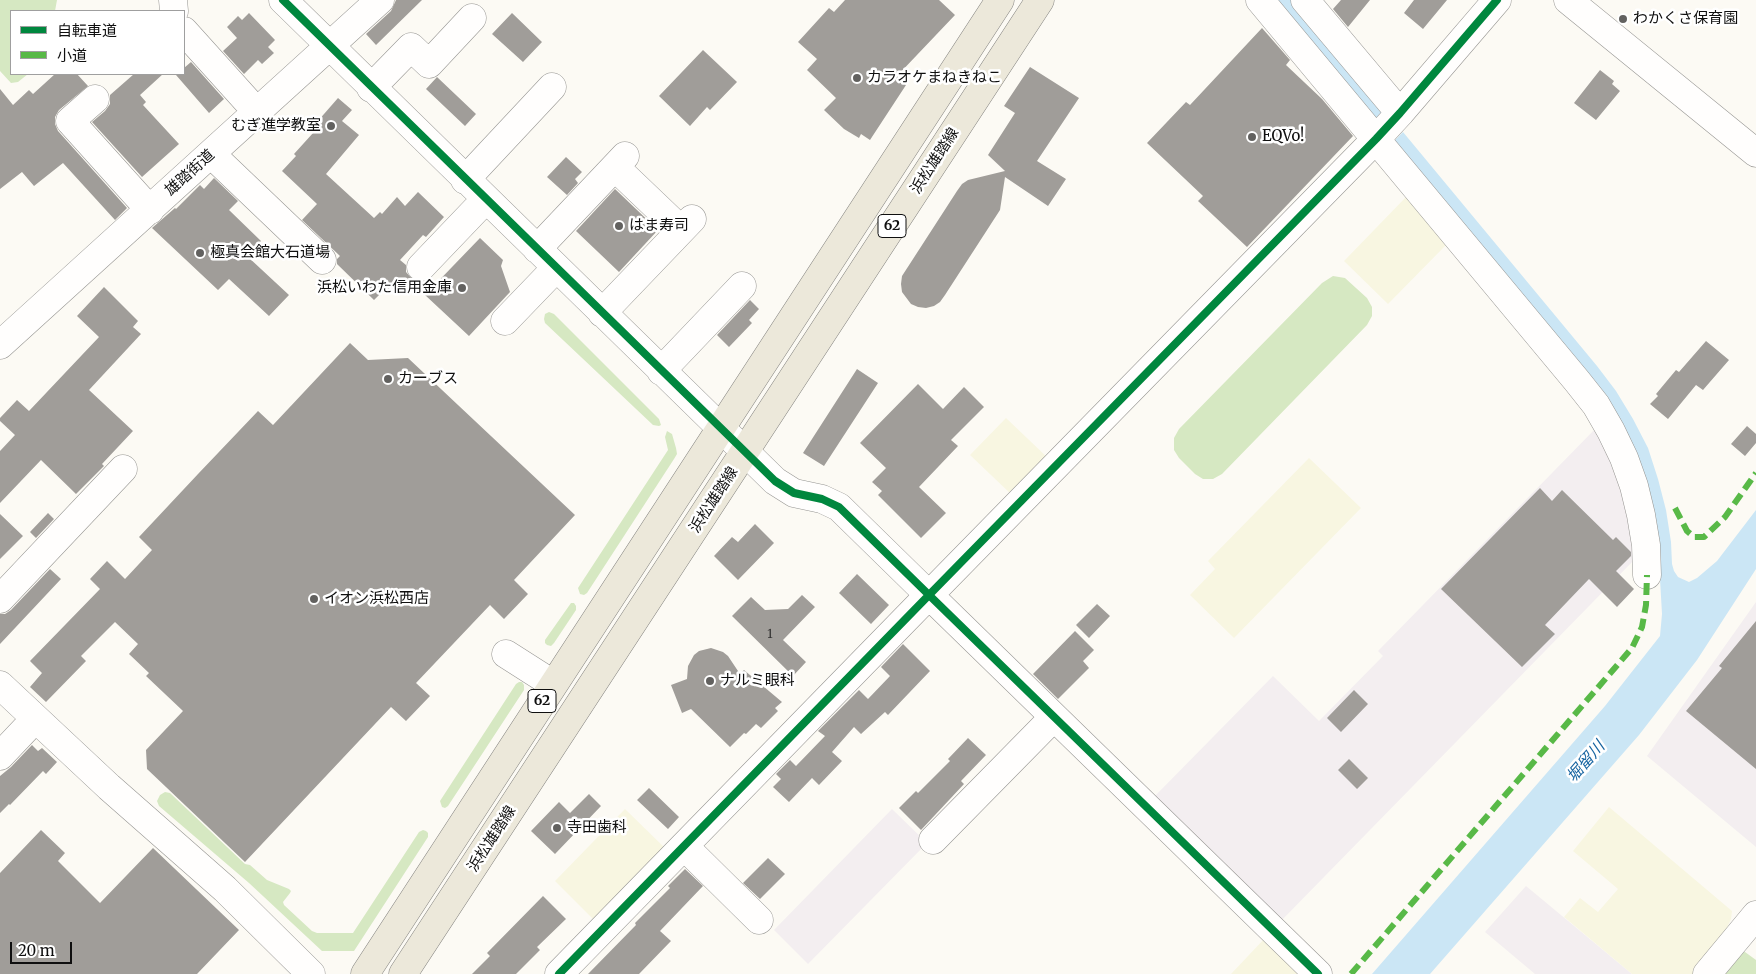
<!DOCTYPE html>
<html>
<head>
<meta charset="utf-8">
<style>
  body { margin:0 }
  #map { position:relative; width:1756px; height:974px; overflow:hidden; background:#fcfaf4; font-family:Merriweather,"Noto Sans JP",serif }
  canvas { display:block }
  .legend { position:absolute; left:10px; top:10px; width:175px; height:65px; box-sizing:border-box; background:#fff; border:1px solid #9f9f9f; margin:0; padding:6px 9px; list-style:none; font-size:15px; color:#0f0f0f }
  .legend li { display:flex; align-items:center; gap:10px; height:25px }
  .legend b { width:25px; border:1px solid #9f9f9f }
  .scale { position:absolute; left:10px; top:942px; width:62px; height:22px; box-sizing:border-box; border:2px solid #0f0f0f; border-top:0; padding-left:6px; font-size:15px; line-height:18px; white-space:nowrap; color:#0f0f0f; -webkit-text-stroke:4px #fff; paint-order:stroke }
</style>
</head>
<body>
<div id="map">
<canvas width="1756" height="974"></canvas>
<ul class="legend">
<li><b style="height:6px;background:#00873e"></b>自転車道</li>
<li><b style="height:6px;background:#58b947"></b>小道</li>
</ul>
<div class="scale">20 m</div>
</div>
<script>
const ctx = document.querySelector('canvas').getContext('2d');
ctx.lineJoin = 'round';
function fill(path, color) {
  ctx.fillStyle = color;
  ctx.fill(path, 'evenodd');
}
function poly(rows) {
  const path = new Path2D();
  for (const r of rows) {
    path.moveTo(r[0], r[1]);
    for (let i = 2; i < r.length; i += 2) path.lineTo(r[i], r[i + 1]);
  }
  return path;
}
function strokePath(path, color, width, dash) {
  ctx.strokeStyle = color;
  ctx.lineWidth = width;
  ctx.lineCap = dash ? 'butt' : 'round';
  ctx.setLineDash(dash || []);
  ctx.stroke(path);
}
function label(font, color, halo, rows, align = 'center') {
  ctx.font = font + ' Merriweather,"Noto Sans JP",serif';
  ctx.lineWidth = 5;
  ctx.setLineDash([]);
  ctx.textBaseline = 'middle';
  ctx.strokeStyle = halo;
  ctx.fillStyle = color;
  for (const [text, x, y, turn = 0] of rows) {
    ctx.save();
    ctx.translate(x, y);
    ctx.rotate((+turn || 0) * Math.PI / 180);
    ctx.textAlign = isNaN(turn) ? turn : align;
    if (halo) ctx.strokeText(text, 0, 0);
    ctx.fillText(text, 0, 0);
    ctx.restore();
  }
}
fill(poly([
  [1596,428,1624,489,1635,559,1280,922,1153,798,1273,676,1319,721,1383,656,1378,651],
  [1756,602,1756,847,1647,756],
  [892,809,927,843,808,964,774,930],
  [1526,886,1632,974,1535,974,1485,932]
]), '#f3eef0');
fill(poly([
  [1407,196,1447,244,1388,304,1344,261],
  [1006,418,1049,459,1013,496,970,455],
  [1309,458,1361,508,1234,638,1190,595,1215,569,1208,561],
  [1609,807,1732,911,1731,919,1726,930,1727,934,1699,974,1632,974,1564,917,1580,898,1598,912,1618,889,1573,851],
  [625,809,667,850,596,922,555,881],
  [1265,938,1300,974,1231,974]
]), '#f8f6e1');
fill(poly([
  [0,0,57,0,55,11,11,11,11,74,28,74,18,82,11,83,0,71],
  [1333,276,1345,278,1367,298,1372,307,1372,316,1367,325,1222,474,1213,479,1203,479,1195,474,1179,458,1174,450,1174,438,1179,429,1322,283],
  [549,312,554,314,659,419,661,425,659,426,653,425,545,323,544,319,545,314],
  [667,431,672,434,676,448,677,454,674,459,587,593,584,595,580,594,578,588,668,450,665,437],
  [571,603,574,603,576,606,576,610,554,643,551,646,547,645,545,643,545,640],
  [519,682,522,682,524,685,524,690,448,806,445,808,442,807,440,801,516,684],
  [165,792,170,793,245,864,250,865,267,880,289,889,291,891,290,893,283,902,284,905,312,931,317,933,353,933,419,832,423,830,426,831,428,833,428,837,354,951,322,951,249,883,159,806,157,801,160,795],
  [1745,952,1756,960,1756,974,1715,974,1731,954]
]), '#d6e8c2');
fill(poly([
  [1275,0,1291,0,1384,111,1375,120],
  [1403,132,1597,366,1616,391,1633,419,1648,448,1658,479,1666,510,1671,542,1672,564,1674,571,1678,577,1689,582,1697,578,1717,561,1756,510,1756,569,1697,660,1639,735,1430,974,1372,974,1605,706,1660,636,1662,614,1658,544,1646,482,1394,141]
]), '#cbe6f5');
fill(poly([
  [396,0,422,0,376,45,366,34,391,11],
  [845,0,939,0,955,15,897,76,906,85,870,140,861,134,859,138,844,129,824,110,836,98,807,70,817,59,798,42,829,8,834,12],
  [1341,0,1370,0,1348,27,1333,9],
  [1414,0,1447,0,1423,29,1404,13],
  [249,13,275,40,268,47,274,53,262,64,258,60,244,74,223,51,237,38,227,27,238,16,242,20],
  [512,13,542,42,523,62,492,34],
  [1262,28,1290,60,1286,65,1322,99,1353,136,1247,247,1198,201,1203,196,1147,143,1186,102,1190,105],
  [703,50,737,82,710,110,707,107,690,126,659,96],
  [191,62,224,99,209,113,176,75,184,74,184,68],
  [1030,67,1079,98,1037,161,1066,179,1048,206,1005,177,1000,210,945,295,940,302,934,306,926,308,918,307,911,304,902,292,901,284,902,276,957,191,962,184,968,180,1005,171,988,155,1015,113,1004,106],
  [1600,70,1614,81,1612,84,1620,91,1596,120,1574,103],
  [55,74,77,74,88,86,59,110,55,117,55,124,58,131,127,208,115,220,63,163,34,186,22,172,0,189,0,89,13,105,29,90,33,94],
  [134,74,163,74,140,95,146,102,143,105,179,144,142,177,92,122,105,111,110,104,110,95],
  [437,77,476,114,465,126,426,89],
  [338,98,352,110,342,121,359,135,326,174,374,218,380,212,382,214,397,197,405,206,418,192,444,217,426,237,423,235,400,260,406,265,406,272,413,280,404,289,396,282,387,291,385,289,374,300,337,264,337,259,340,256,302,220,317,204,282,171,296,156,294,154,313,133,310,130],
  [566,157,582,172,575,179,578,183,567,195,547,177],
  [214,178,238,201,229,210,261,241,247,256,289,295,269,316,229,279,218,290,152,228,175,208,176,209,200,185,204,189],
  [615,189,658,230,619,272,576,231],
  [480,238,503,260,501,266,510,292,469,336,425,295],
  [104,287,138,321,133,327,141,334,89,390,133,431,102,464,104,466,76,494,41,460,0,503,0,451,15,435,0,421,0,418,17,400,29,411,99,337,77,316],
  [750,300,759,309,749,320,752,323,729,347,717,335],
  [1706,341,1729,360,1703,390,1696,385,1668,419,1650,404,1658,396,1656,394,1676,370,1679,372],
  [350,343,368,360,408,358,575,515,514,580,528,594,504,619,490,605,416,683,430,696,406,721,391,707,245,862,147,769,146,750,183,711,146,676,149,673,129,654,138,644,115,622,81,656,86,661,46,702,30,687,42,673,30,661,100,589,90,579,107,561,125,579,152,550,139,537,198,474,258,411,273,425],
  [857,369,878,383,824,466,803,453],
  [918,384,943,409,964,387,984,407,951,440,958,446,919,487,946,513,921,538,878,495,882,491,872,482,886,468,860,443],
  [1747,426,1756,434,1756,443,1745,456,1731,444],
  [1540,488,1552,501,1562,490,1613,540,1616,537,1631,552,1631,556,1616,571,1634,589,1617,607,1589,579,1545,625,1555,634,1522,667,1441,589],
  [48,513,54,519,36,538,30,532],
  [0,514,23,536,0,559],
  [755,524,774,543,738,580,714,556,732,537,738,542],
  [50,569,61,579,0,644,0,614,5,614,11,610],
  [857,574,889,605,871,624,839,593],
  [802,595,815,607,783,640,806,662,793,676,732,616,751,597,765,610,788,609],
  [1097,604,1110,616,1089,638,1076,625],
  [1756,621,1756,769,1686,711,1722,668,1719,666],
  [1075,631,1094,650,1083,661,1089,668,1058,699,1033,674],
  [903,644,930,671,888,715,885,712,861,734,854,727,832,752,842,761,819,785,812,778,789,802,773,787,781,779,776,774,790,760,796,766,825,736,818,731,859,690,868,699,890,676,881,667],
  [711,648,723,652,728,656,740,674,744,670,782,702,775,708,778,711,761,728,756,724,746,734,744,733,730,747,691,709,682,713,671,685,687,679,688,666,694,655,699,651],
  [1354,690,1368,704,1341,732,1327,718],
  [968,738,986,755,961,781,964,784,921,830,899,808,916,791,918,793,950,761,948,759],
  [32,745,38,751,42,748,57,762,46,774,43,771,10,805,9,804,0,813,0,776,11,767],
  [1349,759,1368,778,1357,789,1338,770],
  [649,788,679,817,668,829,637,800],
  [589,794,601,806,555,854,531,831,559,802,570,813],
  [41,830,65,853,58,861,100,903,153,848,239,930,197,974,0,974,0,873],
  [768,858,785,874,760,899,743,883],
  [685,869,703,886,660,931,671,941,639,974,588,974,636,925,635,923,670,888,668,886],
  [543,896,566,919,537,947,540,950,516,974,472,974,490,956,487,953]
]), '#a09d99');
const minor = poly([
  [173,0,174,11],
  [283,0,775,481,794,493,822,499,839,507,929,595,559,974],
  [1260,0,1577,381,1596,405,1611,431,1624,458,1634,486,1641,515,1646,545,1647,575],
  [1305,0,1400,113],
  [1568,0,1756,153],
  [184,31,257,112],
  [371,88,411,47,429,64,472,18],
  [95,99,70,121,150,210],
  [211,154,322,260],
  [615,167,681,230],
  [465,180,552,87],
  [537,249,625,156],
  [421,267,486,199],
  [602,313,692,219],
  [505,321,556,268],
  [0,345,380,0],
  [661,371,742,286],
  [0,599,123,469],
  [506,654,553,684],
  [0,685,109,787,225,889,311,974],
  [0,756,35,719],
  [933,840,1054,717],
  [684,846,759,920],
  [1318,974,929,595,1376,139,1400,113,1497,0],
  [1707,974,1756,915]
]);
const major = poly([
  [365,974,1000,0],
  [403,974,1040,0]
]);
strokePath(minor, '#969592', 29);
strokePath(major, '#83827f', 29);
strokePath(minor, '#fffefd', 28);
strokePath(major, '#ece8da', 28);
strokePath(poly([
  [1675,508,1687,531,1694,537,1704,537,1725,517,1756,473],
  [1351,974,1632,648,1642,627,1646,605,1647,575]
]), '#58b947', 6, [12, 6]);
strokePath(poly([
  [283,0,775,481,794,493,822,499,839,507,929,595,559,974],
  [1318,974,929,595,1376,139,1400,113,1497,0]
]), '#00873e', 8);
for (const [x, y, r, color] of [
  [1623,19,5,"#62615f"],
  [857,78,5,"#62615f"],
  [331,126,5,"#62615f"],
  [1252,137,5,"#62615f"],
  [619,226,5,"#62615f"],
  [200,253,5,"#62615f"],
  [462,288,5,"#62615f"],
  [388,379,5,"#62615f"],
  [314,599,5,"#62615f"],
  [710,681,5,"#62615f"],
  [557,828,5,"#62615f"]
]) {
  const dot = new Path2D();
  dot.arc(x, y, r, 0, 2 * Math.PI);
  ctx.fillStyle = color;
  ctx.fill(dot);
  strokePath(dot, '#fff', 2);
}
label('12px', '#333232', null, [
  ["1",770,635]
]);
for (const [x, y, w] of [
  [892,226,28],
  [542,701,28]
]) {
  const box = new Path2D();
  box.roundRect(x - w / 2, y - 11.5, w, 23, 4);
  ctx.fillStyle = '#fff';
  ctx.fill(box);
  strokePath(box, '#0f0f0f', 1);
}
label('bold 14px', '#0f0f0f', null, [
  ["62",892,226],
  ["62",542,701]
]);
label('15px', '#0f0f0f', '#fff', [
  ["わかくさ保育園",1633,19],
  ["カラオケまねきねこ",867,78],
  ["むぎ進学教室",321,126,"right"],
  ["EQVo!",1262,137],
  ["はま寿司",629,226],
  ["極真会館大石道場",210,253],
  ["浜松いわた信用金庫",452,288,"right"],
  ["カーブス",398,379],
  ["イオン浜松西店",324,599],
  ["ナルミ眼科",720,681],
  ["寺田歯科",567,828]
], 'left');
label('15px', '#0f0f0f', '#fff', [
  ["浜松雄踏線",935,161,-57],
  ["雄踏街道",190,173,-42],
  ["浜松雄踏線",714,500,-57],
  ["浜松雄踏線",492,839,-57]
]);
label('italic 16px', '#1865a1', '#fff', [
  ["堀留川",1586,762,-49]
]);
</script>
</body>
</html>
